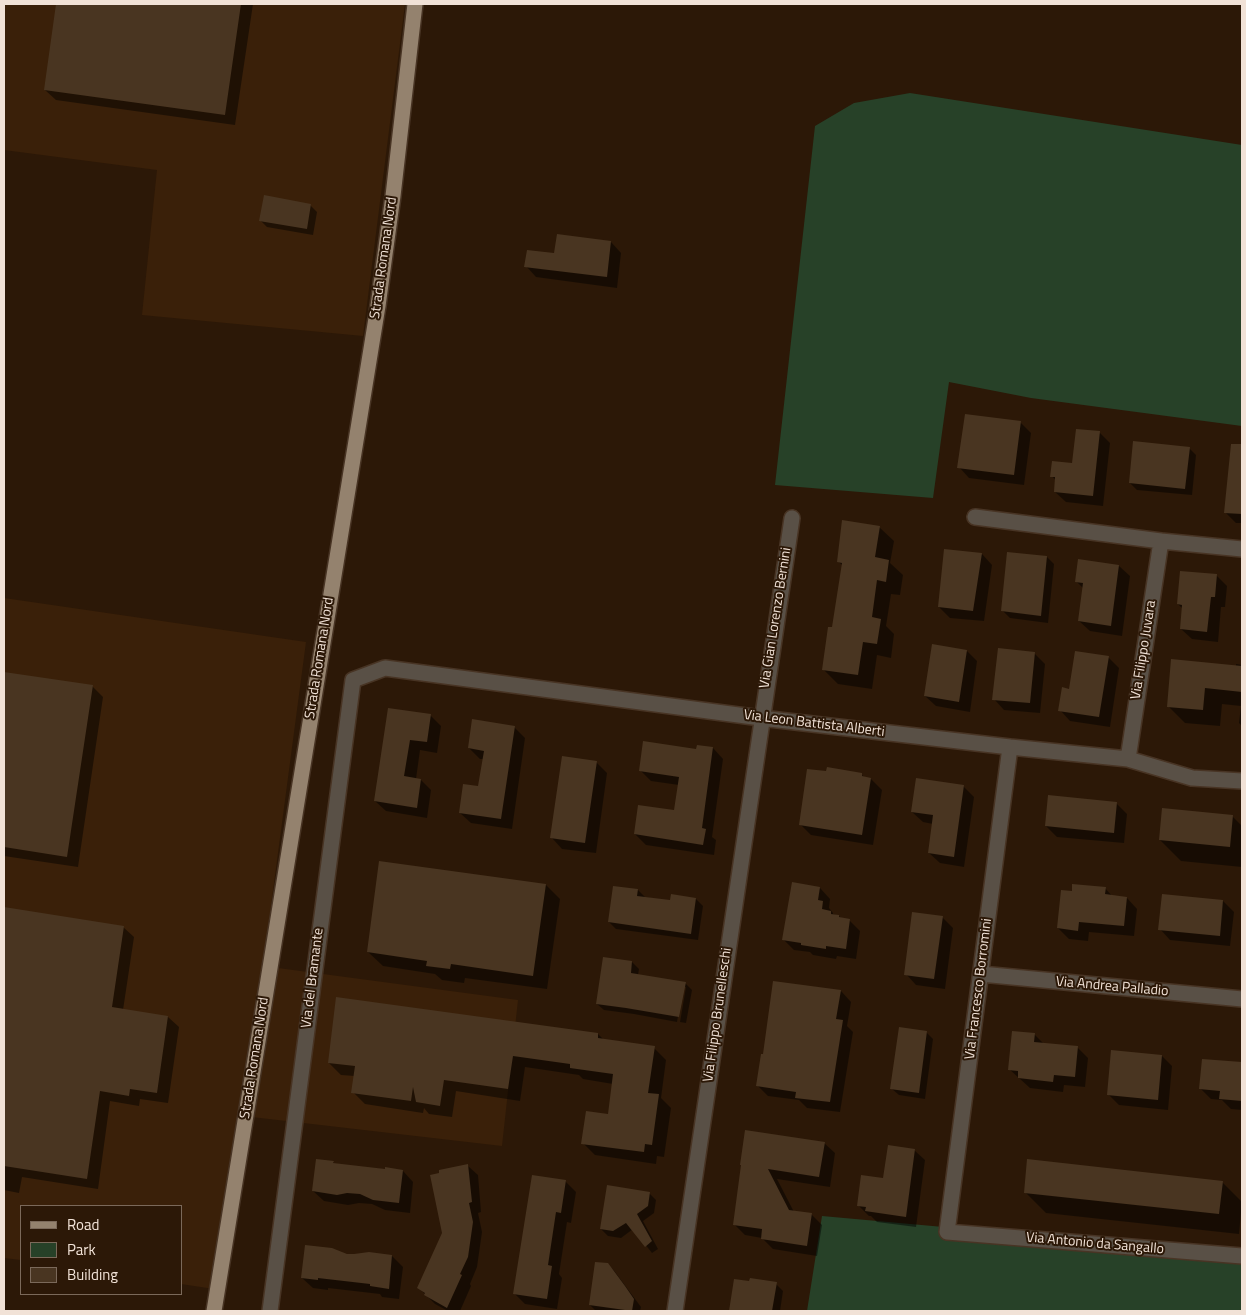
<!DOCTYPE html>
<html>
<head>
<meta charset="utf-8">
<style>
  body { margin:0 }
  #map { position:relative; width:1246px; height:1315px; overflow:hidden; background:#2c1807; font-family:"Titillium Web",sans-serif }
  canvas { display:block }
  .frame { position:absolute; inset:0; border:5px solid #f1e2d7; pointer-events:none }
  .legend { position:absolute; left:20px; top:1205px; width:162px; height:90px; box-sizing:border-box; background:#2c1807; border:1px solid #7b695a; margin:0; padding:6px 9px; list-style:none; font-size:15px; color:#f1e2d7 }
  .legend li { display:flex; align-items:center; gap:10px; height:25px }
  .legend b { width:25px; border:1px solid #7b695a }
</style>
</head>
<body>
<div id="map">
<canvas width="1246" height="1315"></canvas>
<div class="frame"></div>
<ul class="legend">
<li><b style="height:6px;background:#94826e"></b>Road</li>
<li><b style="height:14px;background:#274128"></b>Park</li>
<li><b style="height:14px;background:#493521"></b>Building</li>
</ul>
</div>
<script>
const ctx = document.querySelector('canvas').getContext('2d');
ctx.lineJoin = 'round';
function fill(path, color) {
  ctx.fillStyle = color;
  ctx.fill(path, 'evenodd');
}
function poly(rows) {
  const path = new Path2D();
  for (const r of rows) {
    path.moveTo(r[0], r[1]);
    for (let i = 2; i < r.length; i += 2) path.lineTo(r[i], r[i + 1]);
  }
  return path;
}
function strokePath(path, color, width, dash) {
  ctx.strokeStyle = color;
  ctx.lineWidth = width;
  ctx.lineCap = dash ? 'butt' : 'round';
  ctx.setLineDash(dash || []);
  ctx.stroke(path);
}
function label(font, color, halo, rows, align = 'center') {
  ctx.font = font + ' "Titillium Web",sans-serif';
  ctx.lineWidth = 4;
  ctx.setLineDash([]);
  ctx.textBaseline = 'middle';
  ctx.strokeStyle = halo;
  ctx.fillStyle = color;
  for (const [text, x, y, turn = 0] of rows) {
    ctx.save();
    ctx.translate(x, y);
    ctx.rotate((+turn || 0) * Math.PI / 180);
    ctx.textAlign = isNaN(turn) ? turn : align;
    if (halo) ctx.strokeText(text, 0, 0);
    ctx.fillText(text, 0, 0);
    ctx.restore();
  }
}
fill(poly([
  [4,4,405,4,363,336,142,315,157,170,4,150],
  [4,598,306,642,263,966,518,1000,502,1146,243,1116,214,1289,181,1284,181,1206,21,1206,21,1260,4,1258]
]), '#3a2009');
fill(poly([
  [910,93,1242,145,1242,426,1031,398,949,382,933,498,775,485,815,126,854,103],
  [822,1216,1242,1254,1242,1311,807,1311]
]), '#274128');
fill(poly([
  [57,4,253,4,235,125,56,100,45,90],
  [310,205,317,212,313,235,267,227,260,220],
  [611,242,621,253,617,288,536,277,526,266],
  [1020,422,1031,433,1024,485,969,478,959,467],
  [1100,433,1110,443,1103,506,1066,502,1055,492,1056,481,1052,476,1073,464],
  [1189,448,1196,455,1192,495,1137,490,1130,483],
  [1236,449,1242,449,1242,523,1236,523,1225,512],
  [879,527,894,541,890,563,903,575,900,595,891,594,886,626,894,634,891,658,877,655,872,689,838,684,824,670,833,629,843,566,838,561],
  [982,554,992,565,984,621,950,618,939,607],
  [1047,557,1054,564,1048,623,1010,618,1003,611],
  [1119,566,1130,576,1122,636,1090,631,1079,621,1083,588,1077,582],
  [1216,575,1227,586,1225,607,1221,607,1218,642,1192,639,1181,629,1183,609,1178,604],
  [967,651,977,661,970,712,936,706,925,696],
  [1034,653,1045,664,1040,713,1004,710,994,699],
  [1108,657,1119,668,1110,727,1070,721,1060,710,1070,690],
  [1236,664,1242,665,1242,726,1239,723,1241,706,1222,704,1220,726,1185,723,1168,706,1236,666],
  [4,673,92,686,103,697,78,867,4,856],
  [389,709,430,715,441,726,437,753,420,750,416,779,421,780,431,790,427,818,386,811,375,801],
  [514,727,525,738,512,829,471,823,460,813,479,788,484,759,480,759,469,748],
  [713,748,723,759,712,837,716,840,714,855,646,845,635,834,675,812,679,785,651,781,640,770,697,750],
  [596,762,607,773,596,853,562,849,552,838],
  [861,774,865,778,871,779,882,790,873,845,811,835,800,824],
  [963,786,974,797,964,867,940,863,929,853,933,824,923,822,912,812],
  [1116,803,1127,814,1124,843,1057,837,1046,826],
  [1232,816,1242,826,1242,867,1181,861,1160,840],
  [546,885,560,899,547,989,465,978,464,983,442,980,435,974,383,966,368,952],
  [615,887,638,890,645,897,671,902,696,899,703,906,698,940,616,929,609,922],
  [820,888,830,899,829,908,833,913,833,914,839,916,842,919,850,921,860,931,856,959,837,956,836,959,813,955,810,952,794,950,783,939],
  [1105,888,1113,897,1127,898,1137,909,1134,936,1089,932,1088,941,1069,939,1058,928,1073,892],
  [1223,901,1234,912,1230,946,1170,940,1160,929],
  [4,909,123,927,134,937,123,1010,168,1017,179,1027,168,1103,140,1099,139,1106,110,1101,98,1189,22,1177,19,1193,4,1190],
  [942,917,953,928,945,989,916,985,906,974],
  [632,962,639,969,638,975,685,983,692,990,686,1023,680,1022,686,987,683,987,677,1022,634,1014,604,1010,597,1004],
  [841,991,851,1002,847,1026,853,1032,840,1112,807,1108,799,1100,768,1096,758,1086,764,1055],
  [926,1032,933,1039,925,1099,899,1095,892,1089],
  [598,1034,604,1040,654,1048,666,1060,661,1098,671,1108,664,1157,657,1156,656,1164,595,1155,583,1143,609,1116,613,1084,583,1079,579,1075,525,1067,520,1101,456,1091,452,1117,429,1114,424,1108,423,1113,365,1104,353,1092,355,1076,341,1075,329,1063],
  [1034,1034,1044,1044,1077,1047,1088,1058,1085,1087,1064,1085,1063,1092,1030,1088,1009,1069],
  [1162,1056,1172,1066,1168,1110,1119,1105,1108,1094],
  [1203,1060,1242,1064,1242,1110,1231,1109,1222,1100,1211,1099,1200,1088],
  [824,1143,835,1153,830,1187,777,1179,794,1212,811,1214,822,1225,817,1256,773,1249,762,1238,745,1235,734,1224,743,1166],
  [914,1150,925,1160,916,1227,877,1222,871,1216,869,1216,858,1205],
  [333,1162,335,1165,403,1171,413,1182,410,1213,385,1210,372,1204,359,1203,348,1205,324,1201,313,1191],
  [468,1166,478,1175,481,1212,478,1213,482,1232,477,1267,470,1284,471,1286,460,1311,448,1311,435,1304,419,1288,444,1233],
  [565,1181,576,1192,571,1223,567,1222,559,1274,562,1278,557,1309,525,1304,515,1294],
  [1222,1182,1242,1202,1239,1234,1046,1213,1025,1192],
  [649,1193,656,1200,654,1213,643,1221,658,1249,652,1253,633,1229,621,1238,608,1236,601,1229],
  [347,1255,392,1256,403,1267,399,1299,382,1297,380,1294,328,1288,328,1290,313,1288,302,1278],
  [608,1264,615,1272,641,1307,640,1311,596,1311,590,1305],
  [735,1280,776,1284,783,1291,780,1311,731,1311]
]), '#0007');
fill(poly([
  [56,4,241,4,225,115,44,90],
  [264,195,311,204,307,229,259,221],
  [557,234,611,241,607,277,524,267,527,250,554,253],
  [965,414,1021,421,1014,475,957,468],
  [1076,429,1100,431,1093,496,1054,492,1055,477,1050,477,1052,461,1072,463],
  [1133,441,1190,447,1185,489,1129,483],
  [1231,444,1242,444,1242,514,1224,513],
  [842,520,880,526,875,557,889,560,886,582,877,580,872,617,881,619,877,644,863,642,858,675,822,670,828,627,832,627,842,563,837,562],
  [944,549,982,553,973,611,938,607],
  [1007,552,1047,556,1041,616,1001,611],
  [1078,559,1119,565,1111,626,1078,621,1083,583,1075,582],
  [1180,571,1217,574,1215,597,1211,597,1207,632,1180,629,1182,605,1177,604],
  [932,644,967,650,959,702,924,696],
  [998,648,1035,652,1030,703,992,700],
  [1075,651,1109,656,1099,717,1058,711,1062,687,1069,689],
  [1171,659,1242,666,1242,692,1205,688,1203,710,1167,707],
  [4,672,93,685,67,857,4,847],
  [388,708,431,714,427,742,410,740,404,776,421,779,417,808,374,801],
  [472,719,515,726,501,819,459,813,463,784,478,786,484,751,468,748],
  [643,741,696,749,697,745,713,747,702,828,706,829,703,845,634,834,638,805,674,810,679,777,639,771],
  [562,756,597,761,585,843,550,838],
  [827,767,862,773,862,776,871,778,862,835,799,825,807,769,826,771],
  [916,778,964,785,954,857,928,853,933,815,911,812],
  [1048,795,1117,802,1114,833,1045,826],
  [1162,808,1233,815,1230,847,1159,840],
  [379,861,546,884,533,976,451,964,450,969,426,966,427,961,367,952],
  [792,882,820,887,818,900,823,901,822,909,831,911,831,914,839,915,839,917,850,919,846,949,826,946,826,949,801,945,801,943,782,940],
  [1072,884,1106,887,1105,894,1127,897,1124,926,1079,922,1078,931,1057,928,1061,890,1072,891],
  [613,886,638,889,637,896,670,900,671,894,696,898,691,934,608,922],
  [1162,894,1223,900,1220,936,1158,930],
  [4,907,124,926,112,1007,168,1016,157,1093,130,1089,129,1096,100,1091,87,1179,4,1166],
  [912,912,943,916,934,979,904,975],
  [603,957,632,961,631,973,686,982,679,1017,626,1008,596,1004],
  [773,981,841,990,836,1019,843,1020,830,1102,795,1098,796,1092,756,1086,761,1054,763,1054],
  [336,997,598,1033,598,1038,655,1046,648,1093,659,1094,652,1145,645,1144,644,1152,581,1144,586,1111,608,1114,613,1074,570,1068,570,1064,513,1056,508,1089,444,1080,440,1106,416,1102,413,1087,411,1101,351,1093,355,1066,328,1063],
  [899,1027,927,1031,919,1093,890,1089],
  [1012,1031,1035,1033,1034,1042,1078,1046,1075,1077,1054,1075,1053,1082,1018,1078,1018,1071,1008,1070],
  [1111,1050,1162,1055,1158,1100,1107,1095],
  [1202,1059,1242,1062,1242,1101,1219,1099,1220,1091,1199,1089],
  [745,1130,825,1142,819,1177,768,1169,789,1210,812,1213,807,1246,761,1239,762,1229,733,1225,741,1165,740,1165],
  [888,1145,915,1149,906,1217,865,1211,866,1207,857,1206,861,1175,883,1178],
  [316,1159,334,1161,333,1163,385,1169,385,1167,403,1170,399,1203,373,1200,360,1194,347,1193,337,1195,312,1191],
  [1027,1159,1223,1181,1219,1214,1024,1193],
  [468,1164,472,1202,469,1203,473,1222,468,1257,460,1274,462,1275,447,1308,424,1295,425,1293,417,1288,442,1233,430,1175,439,1173,439,1170],
  [532,1175,566,1180,561,1213,556,1212,548,1265,552,1266,547,1299,513,1294],
  [607,1185,650,1192,648,1206,637,1214,652,1241,645,1247,626,1223,613,1231,600,1229],
  [305,1245,332,1248,347,1254,354,1254,369,1252,392,1255,389,1289,370,1286,370,1284,318,1278,318,1280,301,1278],
  [595,1262,608,1263,625,1286,634,1299,632,1311,589,1305],
  [750,1278,777,1282,772,1311,729,1311,734,1279,749,1281]
]), '#493521');
const minor = poly([
  [975,517,1161,541,1242,549],
  [1010,747,947,1232,1242,1256],
  [1128,759,1161,541],
  [981,974,1242,999],
  [270,1311,353,680,385,668,761,718,1010,747,1128,759,1192,778,1242,781],
  [675,1311,792,518]
]);
const major = poly([
  [214,1311,378,306,393,196,415,4]
]);
strokePath(minor, '#483424', 18);
strokePath(major, '#483424', 18);
strokePath(minor, '#595046', 15);
strokePath(major, '#94826e', 15);
label('14px', '#f1e2d7', '#2c1807', [
  ["Strada Romana Nord",384,258,-82],
  ["Via Gian Lorenzo Bernini",776,618,-81],
  ["Via Filippo Juvara",1144,650,-81],
  ["Strada Romana Nord",320,658,-81],
  ["Via Leon Battista Alberti",814,724,7],
  ["Via del Bramante",313,978,-83],
  ["Via Andrea Palladio",1112,987,5],
  ["Via Francesco Borromini",979,989,-83],
  ["Via Filippo Brunelleschi",718,1015,-82],
  ["Strada Romana Nord",255,1058,-81],
  ["Via Antonio da Sangallo",1095,1244,5]
]);
</script>
</body>
</html>
